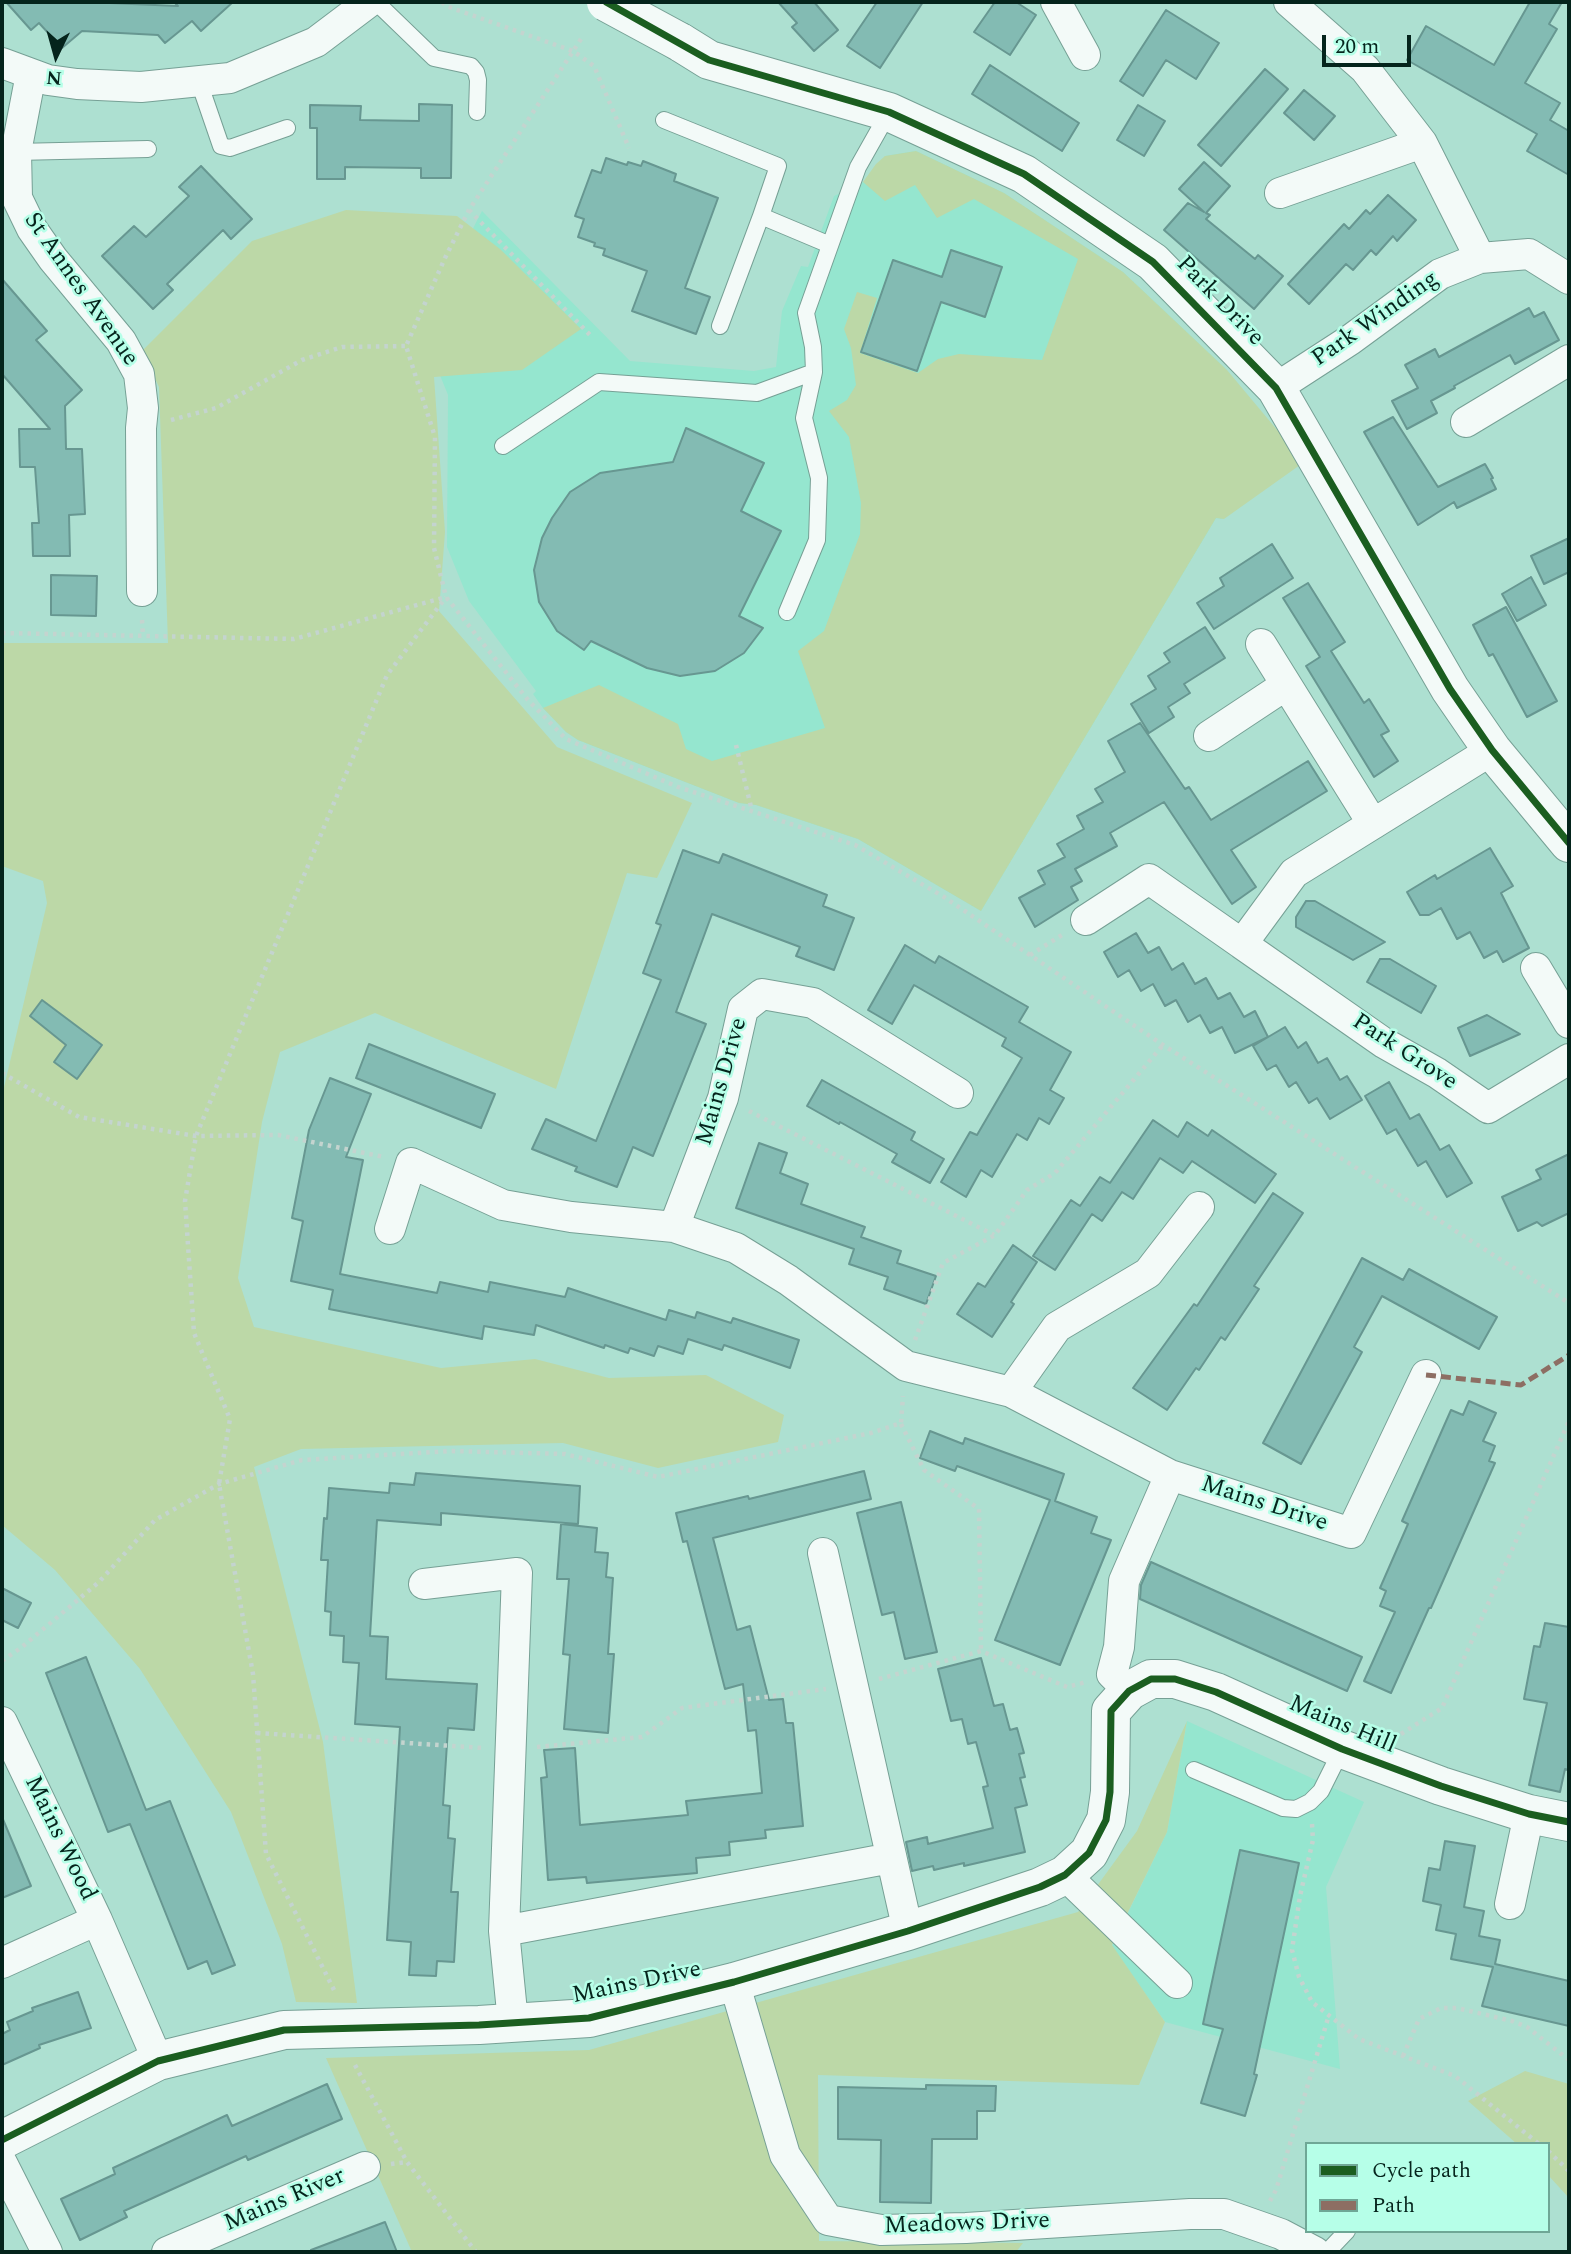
<!DOCTYPE html>
<html>
<head>
<meta charset="utf-8">
<style>
  body { margin:0 }
  #map { position:relative; width:1571px; height:2254px; overflow:hidden; background:#ade0d1; font-family:Spectral,serif }
  canvas { display:block }
  .frame { position:absolute; inset:0; border:4px solid #05241c; pointer-events:none }
  .legend { position:absolute; left:1305px; top:2142px; width:245px; height:91px; box-sizing:border-box; background:#b6ffe8; border:2px solid #6fa796; margin:0; padding:9px 12px; list-style:none; font-size:21px; color:#05241c }
  .legend li { display:flex; align-items:center; gap:14px; height:35px }
  .legend b { width:35px; border:2px solid #6fa796 }
  .north { position:absolute; left:21px; top:21px; width:70px; height:70px; -webkit-text-stroke:5px #b6ffe8; paint-order:stroke; rotate:185deg; font-size:19px; font-weight:700; line-height:28px; text-align:center; color:#05241c }
  .north::after { content:''; display:block; margin:auto; width:24px; height:32px; background:#05241c; clip-path:polygon(50% 0,100% 100%,50% 72%,0 100%) }
  .scale { position:absolute; left:1322px; top:35px; width:89px; height:32px; box-sizing:border-box; border:4px solid #05241c; border-top:0; padding-left:9px; font-size:21px; line-height:24px; white-space:nowrap; color:#05241c; -webkit-text-stroke:5px #b6ffe8; paint-order:stroke }
</style>
</head>
<body>
<div id="map">
<canvas width="1571" height="2254"></canvas>
<div class="frame"></div>
<ul class="legend">
<li><b style="height:9px;background:#1b5e20"></b>Cycle path</li>
<li><b style="height:9px;background:#8d6e63"></b>Path</li>
</ul>
<div class="north">N</div>
<div class="scale">20 m</div>
</div>
<script>
const ctx = document.querySelector('canvas').getContext('2d');
ctx.lineJoin = 'round';
function fill(path, color) {
  ctx.fillStyle = color;
  ctx.fill(path, 'evenodd');
}
function poly(rows) {
  const path = new Path2D();
  for (const r of rows) {
    path.moveTo(r[0], r[1]);
    for (let i = 2; i < r.length; i += 2) path.lineTo(r[i], r[i + 1]);
  }
  return path;
}
function strokePath(path, color, width, dash) {
  ctx.strokeStyle = color;
  ctx.lineWidth = width;
  ctx.lineCap = dash ? 'butt' : 'round';
  ctx.setLineDash(dash || []);
  ctx.stroke(path);
}
function label(font, color, halo, rows, align = 'center') {
  ctx.font = font + ' Spectral,serif';
  ctx.lineWidth = 5;
  ctx.setLineDash([]);
  ctx.textBaseline = 'middle';
  ctx.strokeStyle = halo;
  ctx.fillStyle = color;
  for (const [text, x, y, turn = 0] of rows) {
    ctx.save();
    ctx.translate(x, y);
    ctx.rotate((+turn || 0) * Math.PI / 180);
    ctx.textAlign = isNaN(turn) ? turn : align;
    if (halo) ctx.strokeText(text, 0, 0);
    ctx.fillText(text, 0, 0);
    ctx.restore();
  }
}
fill(poly([
  [916,151,1004,193,1123,272,1227,370,1224,519,1216,518,981,911,858,839,756,805,739,803,578,740,566,732,543,708,533,694,536,691,469,601,447,547,448,395,431,353,467,240,482,211,630,361,754,371,776,367,782,311,801,266,808,267,834,196,863,182,885,156],
  [1187,1721,1364,1802,1326,1887,1340,2069,1165,2022,1112,1946,1167,1832]
]), '#95e6cf');
fill(poly([
  [916,151,1004,193,1123,272,1227,370,1283,437,1300,465,1224,519,1216,518,981,911,858,839,756,805,739,803,578,740,566,732,543,708,599,685,678,724,686,749,712,761,825,728,798,651,824,631,860,534,861,503,849,437,829,411,847,400,856,385,851,348,844,329,857,292,877,298,860,353,918,373,938,359,959,354,1042,360,1078,259,974,199,937,218,915,185,885,201,863,182,876,164,885,156],
  [346,210,457,216,500,249,581,329,522,370,434,377,445,532,439,611,557,747,692,803,657,878,627,873,556,1089,375,1013,280,1052,262,1122,238,1278,254,1327,441,1368,535,1359,609,1378,706,1375,784,1415,778,1442,658,1468,563,1443,301,1449,254,1467,323,1742,357,2003,296,2002,282,1944,231,1812,140,1669,55,1570,2,1525,2,1096,47,903,43,881,2,866,2,643,168,643,159,387,142,351,252,241],
  [1187,1721,1167,1832,1112,1945,1165,2022,1139,2085,818,2075,819,2241,1023,2243,1016,2252,412,2252,326,2058,589,2050,1078,1912,1137,1831],
  [1525,2071,1569,2084,1569,2198,1548,2175,1548,2144,1517,2144,1468,2101]
]), '#bcd8a7');
const building = poly([
  [6,2,86,2,178,6,174,2,233,2,201,31,192,21,165,43,158,35,82,31,62,48,39,23,31,30,6,2],
  [778,2,814,2,838,30,814,51,792,27,797,23,778,2],
  [877,2,923,2,880,68,847,46,877,2],
  [995,2,1016,2,1036,15,1010,55,974,32,995,2],
  [1530,2,1562,2,1549,24,1557,29,1525,83,1560,103,1550,120,1569,131,1569,175,1527,151,1537,134,1407,60,1426,26,1494,65,1530,2],
  [1166,10,1219,43,1196,79,1166,60,1143,96,1120,81,1166,10],
  [990,65,1079,123,1062,151,972,94,990,65],
  [1265,69,1288,89,1221,166,1198,145,1265,69],
  [1304,90,1335,116,1314,140,1284,113,1304,90],
  [419,104,452,105,451,178,421,178,421,168,345,167,345,179,317,179,317,128,310,128,310,105,361,106,360,120,419,121,419,104],
  [1138,105,1165,121,1144,156,1117,140,1138,105],
  [606,158,627,165,628,162,641,166,643,161,676,174,674,181,718,198,685,288,710,297,696,334,632,311,647,271,603,255,605,249,594,246,595,243,578,237,584,219,575,216,592,170,601,173,606,158],
  [1204,162,1230,186,1206,213,1210,215,1206,219,1255,259,1258,255,1283,276,1254,309,1164,230,1188,203,1204,212,1179,189,1204,162],
  [201,166,252,219,231,239,223,230,167,284,173,290,153,309,102,256,134,226,146,237,189,196,179,187,201,166],
  [1388,195,1416,220,1397,241,1393,236,1376,255,1371,250,1353,270,1346,264,1309,304,1288,284,1344,224,1349,229,1366,210,1370,214,1388,195],
  [951,250,1002,267,985,317,941,302,917,371,861,352,893,260,942,277,951,250],
  [2,279,47,331,36,340,82,390,65,406,66,449,82,449,85,514,69,515,70,556,33,556,32,523,39,523,35,467,20,467,19,429,50,429,2,374,2,279],
  [1529,308,1534,317,1544,312,1559,340,1515,364,1510,355,1454,386,1455,388,1431,401,1437,413,1407,429,1392,401,1418,388,1405,365,1435,349,1439,357,1529,308],
  [1393,417,1438,487,1485,464,1493,478,1491,479,1496,489,1457,508,1454,502,1418,525,1364,432,1393,417],
  [686,428,764,463,741,511,781,531,739,616,763,628,744,653,715,671,680,676,647,668,591,641,584,650,557,631,539,602,534,570,542,538,552,518,570,492,600,473,673,462,686,428],
  [1569,538,1569,572,1544,584,1531,556,1569,538],
  [1272,544,1293,578,1214,629,1197,603,1224,586,1220,578,1272,544],
  [51,575,97,576,96,616,51,615,51,575],
  [1531,577,1546,605,1517,621,1502,594,1531,577],
  [1308,583,1345,642,1331,651,1364,703,1369,699,1389,731,1381,735,1398,761,1374,777,1306,666,1320,657,1283,598,1308,583],
  [1506,607,1557,701,1527,717,1493,654,1489,656,1473,625,1506,607],
  [1205,627,1225,658,1184,684,1190,693,1168,707,1174,717,1149,733,1131,704,1156,689,1148,676,1170,662,1164,653,1205,627],
  [1140,723,1185,789,1189,787,1211,820,1308,761,1327,791,1231,850,1256,887,1232,904,1164,802,1110,833,1117,846,1075,869,1082,881,1071,887,1078,900,1035,927,1019,898,1045,884,1038,871,1065,857,1057,844,1084,829,1077,816,1103,802,1095,789,1125,772,1108,741,1140,723],
  [1490,848,1513,886,1501,893,1529,948,1503,962,1497,951,1484,958,1470,932,1457,939,1441,908,1429,915,1420,915,1407,892,1435,875,1437,879,1490,848],
  [683,850,719,863,723,854,827,895,823,906,854,918,834,970,796,956,800,947,712,914,676,1012,706,1024,653,1156,633,1147,617,1187,575,1171,577,1167,532,1149,546,1119,596,1141,661,980,643,973,661,925,656,923,683,850],
  [1306,901,1315,901,1385,942,1353,960,1296,927,1296,917,1306,901],
  [1136,933,1148,953,1159,947,1172,970,1183,963,1195,984,1206,978,1218,999,1230,993,1244,1017,1255,1011,1268,1037,1235,1053,1222,1027,1210,1033,1200,1015,1188,1022,1176,1000,1165,1006,1153,984,1141,991,1129,970,1118,977,1104,952,1136,933],
  [905,945,935,963,939,956,1028,1007,1019,1022,1071,1052,1050,1090,1064,1098,1049,1124,1039,1118,1027,1140,1017,1134,992,1177,981,1170,966,1197,941,1182,970,1132,977,1135,1022,1058,1002,1046,1006,1038,914,985,892,1024,868,1010,905,945],
  [1380,959,1390,959,1436,986,1421,1013,1367,982,1380,959],
  [42,1000,102,1045,77,1079,54,1062,66,1045,30,1016,42,1000],
  [1487,1015,1520,1034,1470,1056,1458,1028,1487,1015],
  [1285,1027,1298,1048,1306,1042,1318,1063,1327,1058,1340,1080,1347,1076,1362,1100,1330,1119,1317,1098,1309,1103,1296,1082,1289,1087,1276,1065,1267,1070,1253,1046,1285,1027],
  [369,1044,495,1094,481,1128,356,1078,369,1044],
  [330,1078,371,1094,346,1157,363,1160,340,1274,437,1293,440,1282,488,1292,490,1282,565,1297,568,1288,666,1320,669,1310,695,1318,697,1312,731,1323,733,1318,799,1340,790,1368,724,1345,722,1350,688,1339,683,1354,658,1346,654,1356,630,1348,628,1353,605,1345,604,1348,536,1325,534,1335,484,1326,482,1339,329,1309,333,1290,291,1281,303,1221,292,1218,309,1130,330,1078],
  [822,1080,915,1132,911,1140,944,1159,930,1183,892,1162,897,1154,840,1122,839,1124,807,1106,822,1080],
  [1389,1082,1410,1119,1419,1114,1440,1150,1449,1145,1472,1183,1447,1197,1426,1161,1418,1166,1396,1129,1387,1134,1365,1096,1389,1082],
  [1153,1120,1178,1137,1187,1122,1208,1136,1212,1130,1276,1174,1255,1203,1192,1161,1183,1173,1160,1158,1133,1199,1122,1192,1102,1221,1092,1214,1055,1270,1033,1256,1071,1200,1080,1206,1100,1177,1110,1183,1153,1120],
  [759,1143,787,1153,780,1173,808,1184,801,1204,865,1227,861,1237,901,1251,897,1263,936,1276,926,1304,884,1289,888,1277,849,1264,854,1249,736,1208,759,1143],
  [1569,1154,1569,1213,1542,1226,1537,1222,1518,1231,1502,1197,1541,1179,1536,1170,1569,1154],
  [1273,1193,1303,1213,1254,1286,1259,1289,1225,1340,1221,1337,1199,1370,1196,1368,1167,1410,1133,1388,1194,1304,1197,1306,1273,1193],
  [1013,1245,1037,1262,1011,1302,1014,1304,992,1337,957,1314,978,1283,985,1287,1013,1245],
  [1362,1258,1403,1280,1409,1269,1497,1317,1479,1349,1382,1296,1354,1347,1362,1352,1301,1464,1263,1443,1362,1258],
  [1469,1401,1496,1413,1483,1441,1495,1446,1489,1461,1495,1463,1431,1608,1429,1608,1391,1693,1364,1681,1395,1612,1380,1606,1386,1591,1380,1588,1408,1524,1402,1521,1451,1410,1463,1415,1469,1401],
  [930,1431,963,1444,965,1438,1064,1474,1055,1501,1097,1517,1091,1533,1111,1540,1060,1665,995,1640,1050,1500,957,1466,955,1471,920,1458,930,1431],
  [864,1471,871,1499,713,1538,737,1630,750,1626,769,1700,783,1699,786,1723,793,1723,803,1826,765,1830,766,1838,729,1842,730,1855,696,1858,697,1873,587,1883,586,1877,548,1880,541,1778,547,1777,544,1750,575,1748,580,1825,688,1815,686,1801,762,1793,756,1730,748,1731,743,1684,725,1689,687,1541,683,1542,676,1513,748,1496,749,1499,864,1471],
  [416,1473,580,1486,578,1524,441,1513,441,1525,377,1520,370,1636,388,1637,386,1679,477,1684,474,1730,448,1728,443,1805,450,1806,448,1838,455,1839,451,1892,458,1892,454,1962,437,1961,436,1976,409,1975,411,1942,387,1940,400,1727,355,1724,359,1663,343,1662,344,1636,330,1635,331,1612,325,1611,328,1560,321,1560,324,1518,327,1519,329,1488,389,1493,390,1483,414,1485,416,1473],
  [901,1502,937,1652,905,1659,894,1612,882,1615,857,1513,901,1502],
  [561,1524,597,1528,595,1552,608,1553,606,1577,613,1578,608,1654,614,1654,608,1733,564,1729,570,1655,563,1654,569,1579,557,1579,561,1524],
  [1151,1562,1362,1657,1347,1691,1140,1599,1141,1585,1151,1562],
  [2,1588,31,1603,18,1628,2,1620,2,1588],
  [1545,1623,1569,1627,1569,1770,1565,1769,1560,1792,1529,1785,1547,1703,1524,1699,1534,1646,1540,1647,1545,1623],
  [86,1657,146,1810,170,1801,235,1965,212,1974,207,1961,188,1969,130,1824,108,1832,46,1673,86,1657],
  [981,1658,994,1706,1003,1704,1010,1730,1017,1728,1024,1753,1019,1754,1025,1777,1020,1778,1027,1805,1015,1808,1025,1852,964,1866,964,1863,934,1870,933,1866,912,1871,906,1842,927,1837,928,1844,993,1828,983,1787,988,1786,976,1742,968,1744,962,1719,951,1721,938,1669,981,1658],
  [2,1817,31,1886,2,1898,2,1817],
  [1445,1841,1475,1846,1464,1907,1484,1911,1479,1936,1500,1940,1495,1964,1569,1981,1569,2026,1482,2006,1493,1967,1451,1959,1456,1934,1436,1930,1441,1905,1423,1901,1429,1868,1440,1870,1445,1841],
  [1240,1850,1299,1863,1254,2074,1257,2075,1245,2116,1201,2103,1223,2029,1203,2024,1240,1850],
  [78,1992,91,2028,39,2045,40,2048,2,2065,2,2034,10,2030,7,2022,33,2011,32,2008,78,1992],
  [327,2084,342,2119,248,2160,246,2156,124,2211,127,2217,80,2240,61,2199,115,2174,113,2168,227,2115,232,2126,327,2084],
  [926,2085,996,2086,995,2111,977,2111,977,2139,932,2139,931,2203,880,2202,881,2140,838,2139,838,2087,926,2089,926,2085],
  [385,2222,397,2252,311,2252,311,2250,385,2222]
]);
fill(building, '#83bbb3');
strokePath(building, '#679791', 2);
const lane = poly([
  [376,2,434,58,471,66,476,72,478,80,477,112],
  [199,82,221,146,230,148,287,128],
  [664,120,778,166,761,216],
  [16,152,148,149],
  [720,326,761,216,830,245],
  [503,446,599,382,757,393,814,372],
  [787,612,817,540,819,478,804,418,814,372,813,347,806,313,858,167,889,112],
  [1194,1770,1283,1808,1296,1809,1310,1802,1321,1791,1342,1749],
  [1327,2252,1347,2231]
]);
const street = poly([
  [1056,2,1085,55],
  [1289,2,1365,69,1422,143,1480,258],
  [2,63,48,80,77,84,141,87,230,78,316,42,369,2],
  [31,74,16,152,17,198,32,229,53,259,121,341,139,374,143,408,141,428,142,591],
  [1280,193,1422,143],
  [1276,388,1350,340,1440,274,1480,258,1529,254,1569,279],
  [1466,422,1569,360],
  [1261,644,1373,824],
  [1209,736,1286,685],
  [1086,920,1149,879,1242,944,1294,873,1492,750],
  [1242,944,1384,1043,1437,1073,1488,1108,1569,1059],
  [1536,968,1569,1023],
  [674,1227,723,1098,743,1009,762,994,813,1003,958,1093],
  [390,1229,411,1163,503,1205,571,1217,674,1227,736,1248,788,1280,906,1366,1011,1392,1170,1475,1124,1581,1119,1647,1112,1674,1129,1691],
  [1011,1392,1057,1327,1148,1273,1199,1207],
  [1170,1475,1351,1533,1426,1375],
  [823,1553,908,1931],
  [424,1584,517,1573,504,1931,891,1858],
  [2,1722,97,1920,158,2061],
  [1065,1875,1177,1983],
  [1510,1904,1529,1814],
  [504,1931,513,2022],
  [2,1963,97,1920],
  [734,1982,785,2155,828,2220,881,2230,966,2228,1190,2214,1224,2214,1281,2234,1315,2252],
  [2,2163,47,2252],
  [167,2252,365,2167]
]);
const secondary = poly([
  [680,42,709,60,889,112,1024,174,1153,262,1276,388,1450,689,1492,750,1569,843],
  [2,2140,158,2061,284,2030,479,2025,589,2018,734,1982,908,1931,1040,1887,1065,1875,1089,1853,1106,1820,1110,1792,1111,1711,1129,1691,1151,1679,1175,1679,1216,1692,1342,1749,1441,1786,1529,1814,1569,1822]
]);
strokePath(lane, '#76a095', 18);
strokePath(street, '#76a095', 32);
strokePath(secondary, '#76a095', 40);
strokePath(poly([
  [442,2,446,6,573,51,594,66,629,148],
  [581,39,469,210,445,258,406,346,435,437,434,548,446,597,528,700,566,739,678,787,855,845,944,897,1163,1045,1569,1303],
  [469,210,591,336],
  [171,420,216,408,302,360,342,347,406,346],
  [142,620,143,637],
  [2,633,294,639,446,597],
  [736,745,752,811],
  [1030,955,1062,935],
  [2,1073,79,1117,196,1136,278,1135,384,1157],
  [749,1111,994,1235],
  [915,1340,943,1263,995,1235,1027,1190,1055,1173,1163,1045],
  [901,1424,924,1470,979,1509,981,1651],
  [2,1661,22,1647,99,1582,155,1520,219,1484,302,1460,450,1451,565,1454,658,1477,871,1433,901,1423,903,1396],
  [879,1679,981,1651,1067,1687,1086,1682],
  [257,1733,483,1748],
  [1401,1734,1442,1708,1569,1421],
  [537,1747,642,1737,682,1708,826,1689],
  [1312,1824,1313,1840,1300,1896,1292,1950,1299,1977,1312,2002,1359,2039,1455,2076,1539,2144],
  [334,1990,266,1854,253,1674,219,1484,230,1419,194,1333,185,1201,196,1136,387,675,446,597],
  [1403,2056,1419,2019,1441,2008,1457,2008,1512,2021,1527,2027,1569,2060],
  [355,2065,407,2162,476,2252],
  [1548,2151,1569,2171],
  [391,2164,407,2162],
  [1270,2201,1276,2190,1329,2015]
]), '#c4d4cf', 4.5, [3.5, 5]);
strokePath(lane, '#f3faf8', 16);
strokePath(street, '#f3faf8', 30);
strokePath(secondary, '#f3faf8', 38);
const secondaryBridge = poly([
  [606,2,680,42]
]);
strokePath(secondaryBridge, '#76a095', 40, []);
strokePath(secondaryBridge, '#f3faf8', 38);
strokePath(poly([
  [1426,1375,1521,1385,1569,1355]
]), '#8d6e63', 5, [10, 5]);
strokePath(poly([
  [606,2,709,60,889,112,1024,174,1153,262,1276,388,1450,689,1492,750,1569,843],
  [2,2140,158,2061,284,2030,479,2025,589,2018,734,1982,908,1931,1040,1887,1065,1875,1089,1853,1106,1820,1110,1792,1111,1711,1129,1691,1151,1679,1175,1679,1216,1692,1342,1749,1441,1786,1529,1814,1569,1822]
]), '#1b5e20', 7);
label('24px', '#05241c', '#b6ffe8', [
  ["St Annes Avenue",80,290,55],
  ["Park Drive",1219,302,46],
  ["Park Winding",1376,320,-35],
  ["Park Grove",1404,1053,33],
  ["Mains Drive",723,1082,-74],
  ["Mains Drive",1264,1505,18],
  ["Mains Hill",1342,1726,23],
  ["Mains Wood",59,1839,64],
  ["Mains Drive",637,1984,-12],
  ["Mains River",285,2201,-23],
  ["Meadows Drive",967,2225,-2]
]);
</script>
</body>
</html>
